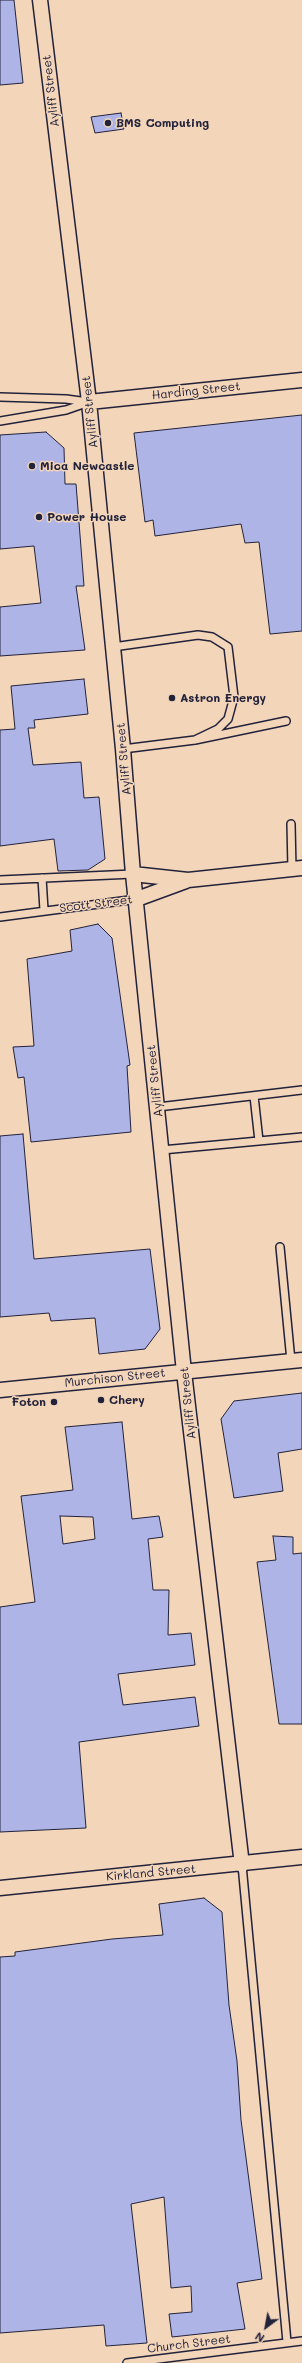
<!DOCTYPE html>
<html>
<head>
<meta charset="utf-8">
<style>
  body { margin:0 }
  #map { position:relative; width:302px; height:2363px; overflow:hidden; background:#f3d5b9; font-family:Mali,sans-serif }
  canvas { display:block }
  .north { position:absolute; left:246px; top:2307px; width:40px; height:40px; -webkit-text-stroke:3px #f3d5b9; paint-order:stroke; rotate:212deg; font-size:11px; font-weight:700; line-height:16px; text-align:center; color:#22223b }
  .north::after { content:''; display:block; margin:auto; width:14px; height:18px; background:#22223b; clip-path:polygon(50% 0,100% 100%,50% 72%,0 100%) }
</style>
</head>
<body>
<div id="map">
<canvas width="302" height="2363"></canvas>
<div class="north">N</div>
</div>
<script>
const ctx = document.querySelector('canvas').getContext('2d');
ctx.lineJoin = 'round';
function fill(path, color) {
  ctx.fillStyle = color;
  ctx.fill(path, 'evenodd');
}
function poly(rows) {
  const path = new Path2D();
  for (const r of rows) {
    path.moveTo(r[0], r[1]);
    for (let i = 2; i < r.length; i += 2) path.lineTo(r[i], r[i + 1]);
  }
  return path;
}
function strokePath(path, color, width, dash) {
  ctx.strokeStyle = color;
  ctx.lineWidth = width;
  ctx.lineCap = dash ? 'butt' : 'round';
  ctx.setLineDash(dash || []);
  ctx.stroke(path);
}
function label(font, color, halo, rows, align = 'center') {
  ctx.font = font + ' Mali,sans-serif';
  ctx.lineWidth = 3;
  ctx.setLineDash([]);
  ctx.textBaseline = 'middle';
  ctx.strokeStyle = halo;
  ctx.fillStyle = color;
  for (const [text, x, y, turn = 0] of rows) {
    ctx.save();
    ctx.translate(x, y);
    ctx.rotate((+turn || 0) * Math.PI / 180);
    ctx.textAlign = isNaN(turn) ? turn : align;
    if (halo) ctx.strokeText(text, 0, 0);
    ctx.fillText(text, 0, 0);
    ctx.restore();
  }
}
const building = poly([
  [0,0,14,0,23,83,0,85,0,0],
  [121,113,124,129,95,133,91,117,121,113],
  [302,415,302,631,270,634,259,542,245,543,241,524,155,536,153,520,145,522,134,433,302,415],
  [46,432,64,448,65,484,76,484,84,586,76,586,85,650,0,656,0,607,41,603,34,546,0,549,0,435,46,432],
  [84,679,88,714,34,720,35,728,28,728,33,765,81,762,84,798,99,797,105,859,88,870,58,871,54,839,0,846,0,730,15,729,11,686,84,679],
  [98,924,112,938,130,1065,127,1066,131,1132,31,1142,24,1077,18,1078,13,1047,34,1046,27,959,72,951,70,930,98,924],
  [23,1134,34,1259,150,1249,160,1329,145,1349,99,1354,95,1318,51,1321,49,1313,0,1317,0,1136,23,1134],
  [302,1393,302,1449,278,1453,283,1491,234,1498,221,1419,234,1401,302,1393],
  [122,1422,132,1519,159,1516,163,1537,148,1539,153,1590,169,1590,168,1635,191,1633,195,1665,118,1674,123,1705,195,1697,199,1726,79,1742,86,1828,0,1832,0,1607,35,1602,21,1496,73,1490,65,1427,122,1422],
  [60,1516,93,1517,95,1539,63,1544,60,1516],
  [273,1536,293,1537,293,1554,302,1553,302,1724,279,1724,257,1562,276,1560,273,1536],
  [204,1898,222,1912,229,2005,237,2061,241,2120,262,2279,237,2283,245,2329,172,2337,169,2314,192,2312,191,2286,171,2288,164,2197,131,2204,147,2343,106,2346,104,2325,0,2333,0,1957,15,1956,15,1952,112,1939,163,1935,159,1904,204,1898]
]);
fill(building, '#aeb5e6');
strokePath(building, '#22223b', 1);
const service = poly([
  [0,397,66,399,88,402],
  [0,421,66,410,89,402],
  [113,647,198,635,212,637,228,647,234,697,228,719,218,729,195,740],
  [123,749,195,740,286,721],
  [291,824,292,869],
  [42,878,44,910],
  [0,880,133,874],
  [0,917,137,899],
  [254,1096,259,1141],
  [158,1107,302,1090],
  [162,1150,302,1137],
  [280,1247,291,1361],
  [242,1865,287,2342],
  [127,2363,302,2341]
]);
const minor = poly([
  [40,0,89,402,123,749,133,874,184,1372,242,1865],
  [89,402,302,380],
  [133,874,188,880,302,868],
  [137,899,186,881],
  [0,1390,302,1360],
  [0,1888,302,1857]
]);
strokePath(service, '#22223b', 10);
strokePath(minor, '#22223b', 17);
strokePath(service, '#f3d5b9', 7);
strokePath(minor, '#f3d5b9', 14);
for (const [x, y, r, color] of [
  [108,123,4,"#22223b"],
  [32,466,4,"#22223b"],
  [39,517,4,"#22223b"],
  [172,698,4,"#22223b"],
  [101,1400,4,"#22223b"],
  [54,1402,4,"#22223b"]
]) {
  const dot = new Path2D();
  dot.arc(x, y, r, 0, 2 * Math.PI);
  ctx.fillStyle = color;
  ctx.fill(dot);
  strokePath(dot, '#f3d5b9', 1.5);
}
label('12px', '#22223b', '#f3d5b9', [
  ["Ayliff Street",51,91,-97],
  ["Harding Street",196,391,-6],
  ["Ayliff Street",90,412,-96],
  ["Ayliff Street",124,759,-95],
  ["Scott Street",96,904,-7],
  ["Ayliff Street",155,1081,-96],
  ["Murchison Street",115,1378,-6],
  ["Ayliff Street",188,1403,-96],
  ["Kirkland Street",151,1873,-5],
  ["Church Street",189,2344,-7]
]);
label('bold 12px', '#22223b', '#f3d5b9', [
  ["BMS Computing",116,123],
  ["Mica Newcastle",40,466],
  ["Power House",47,517],
  ["Astron Energy",180,698],
  ["Chery",109,1400],
  ["Foton",46,1402,"right"]
], 'left');
</script>
</body>
</html>
